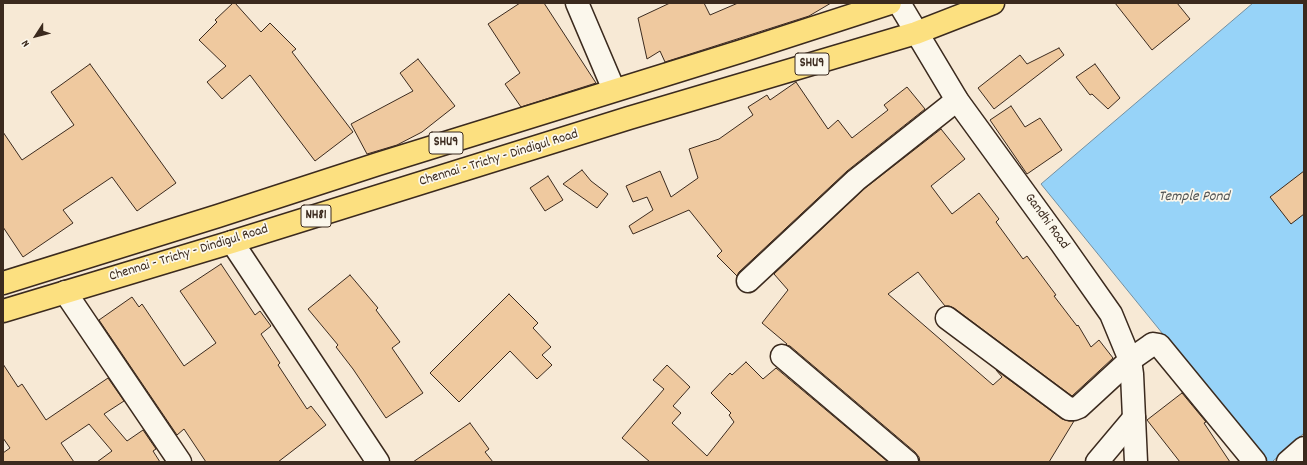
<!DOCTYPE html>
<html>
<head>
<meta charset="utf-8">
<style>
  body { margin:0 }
  #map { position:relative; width:1307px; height:465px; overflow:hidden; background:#f7e9d5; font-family:Dekko,sans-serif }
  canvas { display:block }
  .frame { position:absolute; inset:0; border:4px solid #3b2a1e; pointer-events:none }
  .north { position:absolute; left:16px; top:16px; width:40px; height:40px; -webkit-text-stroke:3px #fbf7ec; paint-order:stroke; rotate:234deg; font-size:11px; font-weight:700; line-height:16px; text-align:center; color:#3b2a1e }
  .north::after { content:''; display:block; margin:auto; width:14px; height:18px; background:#3b2a1e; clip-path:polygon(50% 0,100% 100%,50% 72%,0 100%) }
</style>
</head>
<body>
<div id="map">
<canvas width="1307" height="465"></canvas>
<div class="frame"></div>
<div class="north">N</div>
</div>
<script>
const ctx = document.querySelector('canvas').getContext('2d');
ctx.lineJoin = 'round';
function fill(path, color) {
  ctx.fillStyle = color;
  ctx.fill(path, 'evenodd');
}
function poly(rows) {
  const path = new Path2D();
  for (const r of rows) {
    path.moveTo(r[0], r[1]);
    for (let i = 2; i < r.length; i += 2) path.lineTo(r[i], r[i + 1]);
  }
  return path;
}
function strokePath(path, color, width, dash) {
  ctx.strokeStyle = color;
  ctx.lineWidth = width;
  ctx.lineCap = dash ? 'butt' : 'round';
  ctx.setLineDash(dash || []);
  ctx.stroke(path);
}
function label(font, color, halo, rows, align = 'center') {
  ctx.font = font + ' Dekko,sans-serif';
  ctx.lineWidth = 3.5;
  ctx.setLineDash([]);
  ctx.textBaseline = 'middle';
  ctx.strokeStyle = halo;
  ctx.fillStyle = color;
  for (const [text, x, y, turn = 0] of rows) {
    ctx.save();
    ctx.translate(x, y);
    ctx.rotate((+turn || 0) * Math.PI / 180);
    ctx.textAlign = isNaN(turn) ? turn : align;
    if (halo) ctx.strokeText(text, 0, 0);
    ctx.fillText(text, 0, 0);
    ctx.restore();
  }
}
const water = poly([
  [1253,3,1304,3,1304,433,1272,462,1267,462,1041,184,1253,3]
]);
fill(water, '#97d3f8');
strokePath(water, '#728fa1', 1);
const building = poly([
  [233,3,235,3,261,32,270,23,296,49,292,52,353,132,315,161,250,75,222,99,207,82,226,66,199,40,217,22,215,20,233,3],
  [520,3,544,3,596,83,521,107,505,84,520,73,488,24,520,3],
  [670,3,704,3,710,15,738,3,831,3,809,16,665,62,660,51,647,59,638,18,670,3],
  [1115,3,1177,3,1190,19,1152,50,1115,3],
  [1059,48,1064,55,994,109,978,88,1020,55,1027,64,1059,48],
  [418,59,455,106,422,132,397,145,367,154,351,124,413,91,400,73,418,59],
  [90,64,176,183,137,211,112,177,63,210,73,223,23,257,3,227,3,132,22,160,74,125,51,92,90,64],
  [1095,64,1120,98,1108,109,1092,94,1090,95,1076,77,1095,64],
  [796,82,828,129,838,120,852,138,888,110,884,105,907,87,925,109,847,171,739,272,737,276,717,256,722,251,689,210,633,234,629,226,653,210,647,197,633,202,626,186,660,171,671,197,698,178,689,149,719,139,753,115,748,107,767,95,770,100,796,82],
  [1011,106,1025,127,1040,118,1062,150,1027,174,990,120,1011,106],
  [941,129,965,159,931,186,952,214,979,193,999,219,996,222,1023,259,1027,256,1056,295,1054,296,1077,326,1078,325,1091,347,1099,340,1113,358,1072,396,954,308,949,306,945,306,918,272,888,294,993,385,1002,377,996,370,1062,419,1069,421,1074,421,1049,462,920,462,919,457,915,452,790,346,786,345,787,344,762,323,788,290,774,274,864,189,941,129],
  [582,170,591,181,608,194,597,208,563,184,582,170],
  [1304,171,1304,214,1291,224,1270,197,1304,171],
  [548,176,563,200,545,211,530,188,548,176],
  [221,264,255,315,260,311,271,326,261,334,280,363,278,365,307,409,311,406,326,425,278,462,206,462,184,429,177,435,99,320,132,297,139,307,142,304,184,366,216,343,180,291,221,264],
  [350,275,378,308,376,310,400,342,392,348,423,393,386,418,353,369,336,347,338,345,308,309,350,275],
  [509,294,538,323,533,328,551,347,542,355,552,365,537,379,510,351,459,402,430,373,509,294],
  [746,362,763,379,776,368,888,462,650,462,622,438,664,389,653,380,667,365,690,387,673,406,681,413,672,423,707,456,734,422,729,415,731,413,711,393,730,373,732,375,746,362],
  [3,364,18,387,22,384,46,420,108,378,124,401,104,414,127,441,143,430,156,449,153,451,160,462,97,462,112,451,89,424,61,443,74,462,3,462,3,453,10,448,3,438,3,364],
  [1182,393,1206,422,1204,423,1230,462,1180,462,1147,420,1182,393],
  [470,423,489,449,485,452,493,462,413,462,470,423]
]);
fill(building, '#efc99f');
strokePath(building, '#3b2a1e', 1);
const minor = poly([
  [577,3,614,90],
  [232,242,378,462],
  [748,281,856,180,957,100],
  [65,292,180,462],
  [947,318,1069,409,1074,409,1079,407,1130,360,1150,346,1153,344,1159,345,1255,462],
  [782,356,907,462],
  [1097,462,1134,418],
  [1288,462,1304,448]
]);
const secondary = poly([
  [899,3,957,100,1061,243,1111,314,1130,360,1132,374,1136,462]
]);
const trunk = poly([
  [3,283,218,216,378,164,742,51,890,3],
  [3,311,232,242,629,118,916,33,993,3]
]);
strokePath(minor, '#3b2a1e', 25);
strokePath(secondary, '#3b2a1e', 25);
strokePath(trunk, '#3b2a1e', 25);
strokePath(minor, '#fbf7ec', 22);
strokePath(secondary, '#fbf7ec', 22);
strokePath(trunk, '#fce080', 22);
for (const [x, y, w] of [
  [812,64,34],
  [446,143,34],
  [316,216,30]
]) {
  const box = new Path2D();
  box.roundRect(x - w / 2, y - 11, w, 22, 3);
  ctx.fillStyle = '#fbf7ec';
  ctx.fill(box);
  strokePath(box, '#3b2a1e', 1);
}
label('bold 13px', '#3b2a1e', null, [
  ["SHU9",812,64],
  ["SHU9",446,143],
  ["NH81",316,216]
]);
label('14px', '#3b2a1e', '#fbf7ec', [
  ["Chennai - Trichy - Dindigul Road",499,159,-17],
  ["Gandhi Road",1046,222,54],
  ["Chennai - Trichy - Dindigul Road",189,254,-17]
]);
label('italic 15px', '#525454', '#fbf7ec', [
  ["Temple Pond",1194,198]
]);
</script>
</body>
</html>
